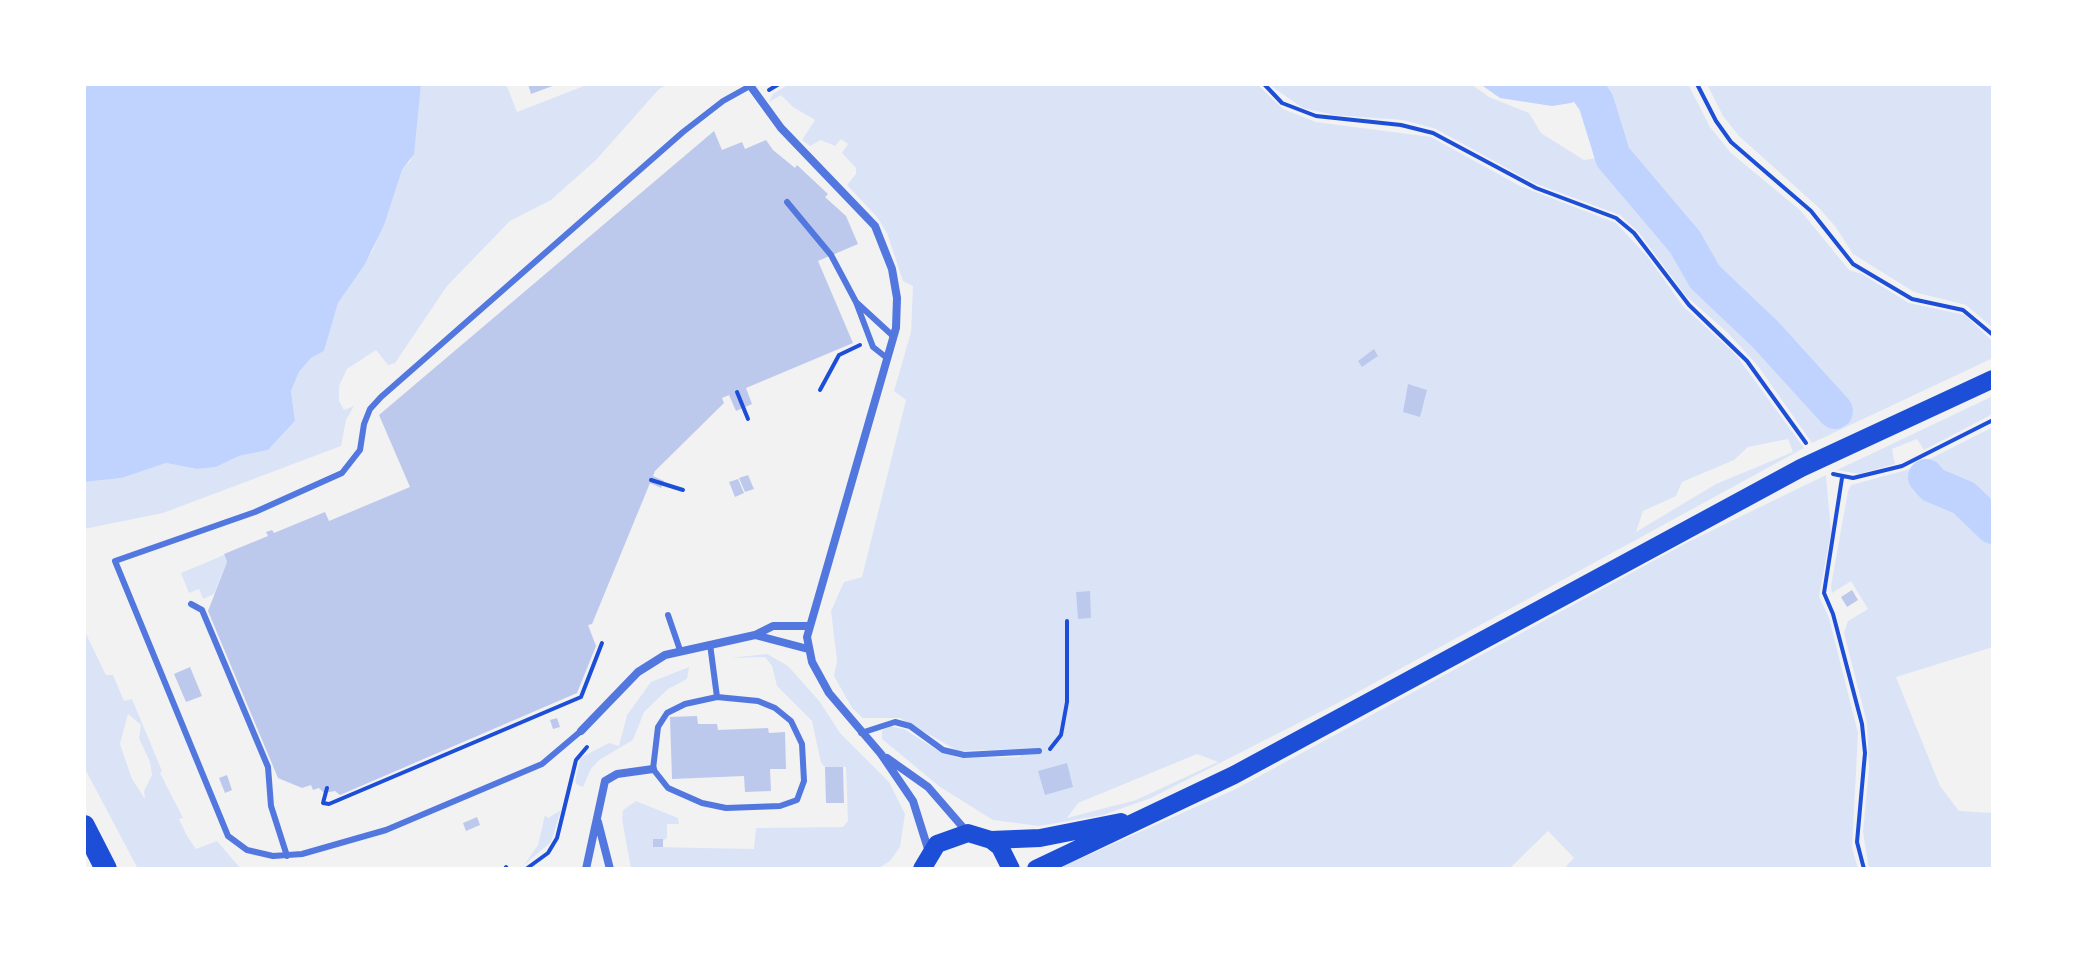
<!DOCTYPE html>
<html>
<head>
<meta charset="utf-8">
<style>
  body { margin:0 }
  #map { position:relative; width:2077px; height:953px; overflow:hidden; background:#f2f2f2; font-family:"Zilla Slab",serif }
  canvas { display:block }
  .frame { position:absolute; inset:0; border:86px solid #fff; pointer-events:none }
</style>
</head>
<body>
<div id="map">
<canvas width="2077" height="953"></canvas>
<div class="frame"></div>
</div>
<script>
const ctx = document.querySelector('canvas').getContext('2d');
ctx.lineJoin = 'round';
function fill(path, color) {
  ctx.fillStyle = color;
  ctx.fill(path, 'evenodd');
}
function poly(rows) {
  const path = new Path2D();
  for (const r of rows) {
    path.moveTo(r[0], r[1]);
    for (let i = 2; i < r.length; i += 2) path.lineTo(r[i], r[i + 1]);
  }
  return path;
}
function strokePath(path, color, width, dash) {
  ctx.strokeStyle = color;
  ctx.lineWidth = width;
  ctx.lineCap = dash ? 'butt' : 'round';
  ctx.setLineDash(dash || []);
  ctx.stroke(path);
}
fill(poly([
  [421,84,506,84,517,112,589,84,670,84,659,89,596,160,551,200,510,221,447,286,395,363,388,365,376,350,347,369,339,386,339,401,344,410,354,406,346,420,341,446,163,513,84,529,84,482,122,478,166,463,197,469,216,467,239,456,268,450,295,421,291,391,299,372,311,358,324,351,338,303,373,250,402,170,411,160],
  [789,84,1257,84,1283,109,1316,122,1431,137,1520,186,1616,223,1647,256,1683,306,1736,355,1804,448,1334,705,1151,798,1103,815,1039,826,993,820,940,787,882,739,882,731,889,726,904,729,937,750,958,758,1020,757,1020,749,958,751,900,718,863,718,852,708,834,676,837,661,831,611,844,582,862,577,906,400,894,391,911,332,913,286,903,281,887,233,877,217,847,185,856,174,856,168,842,153,848,144,841,139,835,146,821,140,810,146,802,140,815,120,793,107,781,95,769,102,773,94],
  [1788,439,1793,452,1716,484,1636,532,1643,511,1676,496,1682,482,1734,460,1748,447],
  [1197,754,1218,762,1136,800,1067,818,1078,803],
  [1268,84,1471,84,1489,97,1529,113,1541,133,1584,160,1608,156,1618,150,1598,99,1604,84,1688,84,1710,127,1731,153,1800,210,1849,270,1862,274,1909,303,1965,315,1993,342,1993,358,1812,443,1758,366,1728,333,1686,296,1640,234,1620,215,1534,183,1436,129,1403,120,1334,115,1303,108],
  [1707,84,1993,84,1993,328,1966,305,1914,292,1853,254,1835,226,1818,207,1739,136,1723,116],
  [1993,396,1993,413,1987,417,1924,450,1917,439,1892,449,1895,464,1859,474,1837,470],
  [1993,427,1993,647,1896,677,1940,786,1959,811,1993,813,1993,869,1869,869,1863,832,1869,769,1867,723,1844,633,1848,621,1868,609,1851,581,1832,593,1831,586,1848,491,1851,485,1910,469],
  [1826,475,1831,532,1819,596,1829,618,1858,733,1852,848,1858,869,1563,869,1574,858,1548,831,1509,869,1057,869,1236,789,1688,542],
  [224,555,227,562,214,594,203,599,199,589,189,593,181,573],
  [84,630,106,675,113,675,124,701,132,699,162,771,160,773,183,818,179,819,187,836,196,849,217,841,241,869,138,869,84,767],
  [128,714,141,725,139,738,150,762,152,775,144,791,145,799,132,779,120,744],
  [767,654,788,666,820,702,840,733,889,782,905,814,900,847,890,861,877,869,631,869,622,819,623,810,636,801,678,818,679,824,667,824,667,838,654,847,754,849,756,828,843,827,848,821,846,767,825,767,821,763,812,721,777,686,772,666,765,657,730,658],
  [689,667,687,679,668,689,644,712,633,740,599,760,591,769,583,787,578,785,575,782,580,758,609,743,619,746,627,715,651,682],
  [561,810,551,842,524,865,538,845,545,815,548,818]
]), '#dbe4f7');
fill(poly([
  [84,84,421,84,414,154,402,170,384,225,365,264,338,303,324,351,311,358,299,372,291,391,295,421,268,450,239,456,216,467,197,469,166,463,122,478,84,482],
  [1480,84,1592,84,1592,86,1586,96,1571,103,1552,106,1500,98]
]), '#bfd3fe');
strokePath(poly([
  [1589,92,1596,102,1613,157,1685,242,1705,277,1765,334,1835,411],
  [1926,477,1933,485,1964,498,1993,526]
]), '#bfd3fe', 36);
fill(poly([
  [528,84,558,84,531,94],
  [714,131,722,150,742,142,745,149,766,140,773,150,795,168,797,165,828,194,825,197,846,216,858,244,818,261,853,343,746,388,752,404,736,411,729,395,722,398,724,403,655,471,653,476,664,481,661,488,650,483,592,624,588,625,596,646,577,693,340,795,335,791,324,793,319,788,313,790,311,785,302,788,278,778,208,611,227,562,224,554,268,536,266,532,272,530,274,533,325,512,329,521,410,487,379,415],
  [1374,349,1378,356,1362,367,1358,361],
  [1408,384,1427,390,1420,417,1403,412],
  [748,475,754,489,745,492,739,478],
  [738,479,744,493,735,497,729,482],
  [1852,590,1858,600,1847,607,1841,597],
  [1090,591,1091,618,1078,619,1076,592],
  [190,667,202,696,186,702,174,674],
  [697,716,698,724,717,724,718,730,768,728,769,733,785,732,786,769,770,769,771,791,745,792,744,776,672,779,670,717],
  [557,718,560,727,553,729,550,720],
  [1067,763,1073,787,1045,795,1038,771],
  [825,767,843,767,844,803,826,803],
  [227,775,232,790,225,793,219,778],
  [477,817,480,825,466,831,463,823],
  [653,839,663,839,663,847,653,847]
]), '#bdc9ec');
strokePath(poly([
  [1264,84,1282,103,1316,116,1401,125,1433,133,1536,188,1616,218,1634,233,1689,305,1747,361,1806,443],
  [1697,84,1716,121,1731,142,1811,211,1853,264,1912,299,1963,310,1993,335],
  [769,90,779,84],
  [820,390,839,355,860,345],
  [737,392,748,419],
  [1833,474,1853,478,1902,466,1993,420],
  [1842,478,1824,593,1833,614,1862,724,1865,753,1857,842,1864,869],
  [651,480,683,490],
  [1050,749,1061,735,1067,702,1067,621],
  [327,788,323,803,329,804,581,697,602,643],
  [506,867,507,869],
  [526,869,548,853,557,838,576,760,587,747]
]), '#1d4ed8', 4);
strokePath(poly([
  [787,202,831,255,856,302,873,347,887,358],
  [856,302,893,336],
  [191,604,202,610,268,767,271,806,287,856],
  [668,615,680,650],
  [710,644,717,697],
  [717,697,758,701,775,708,791,721,802,744,804,781,797,800,780,806,726,808,702,803,668,788,653,769,658,727,667,713,685,704,717,697],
  [581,731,542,764,386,830,302,854,273,856,247,850,228,836,115,561,255,512,342,473,360,450,364,424,370,409,381,397,683,132,723,101,750,86],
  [861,733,895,722,910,726,943,750,964,755,1039,751]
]), '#5277de', 6);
strokePath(poly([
  [749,84,781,128,875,226,892,269,897,298,896,328,807,637,812,662,829,693,881,754,913,801,929,852],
  [755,635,808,649],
  [581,731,638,672,665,655,755,635,773,626,807,626],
  [887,758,928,787,967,832],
  [598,822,610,869],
  [586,869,605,781,617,774,653,769]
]), '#5277de', 8);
strokePath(poly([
  [991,840,1040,838,1121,822],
  [922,869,937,844,968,833,991,840,1000,847,1011,869],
  [1036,869,1234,775,1801,468,1993,379]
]), '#1d4ed8', 18);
strokePath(poly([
  [84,826,106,869]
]), '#1d4ed8', 22);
</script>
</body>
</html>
